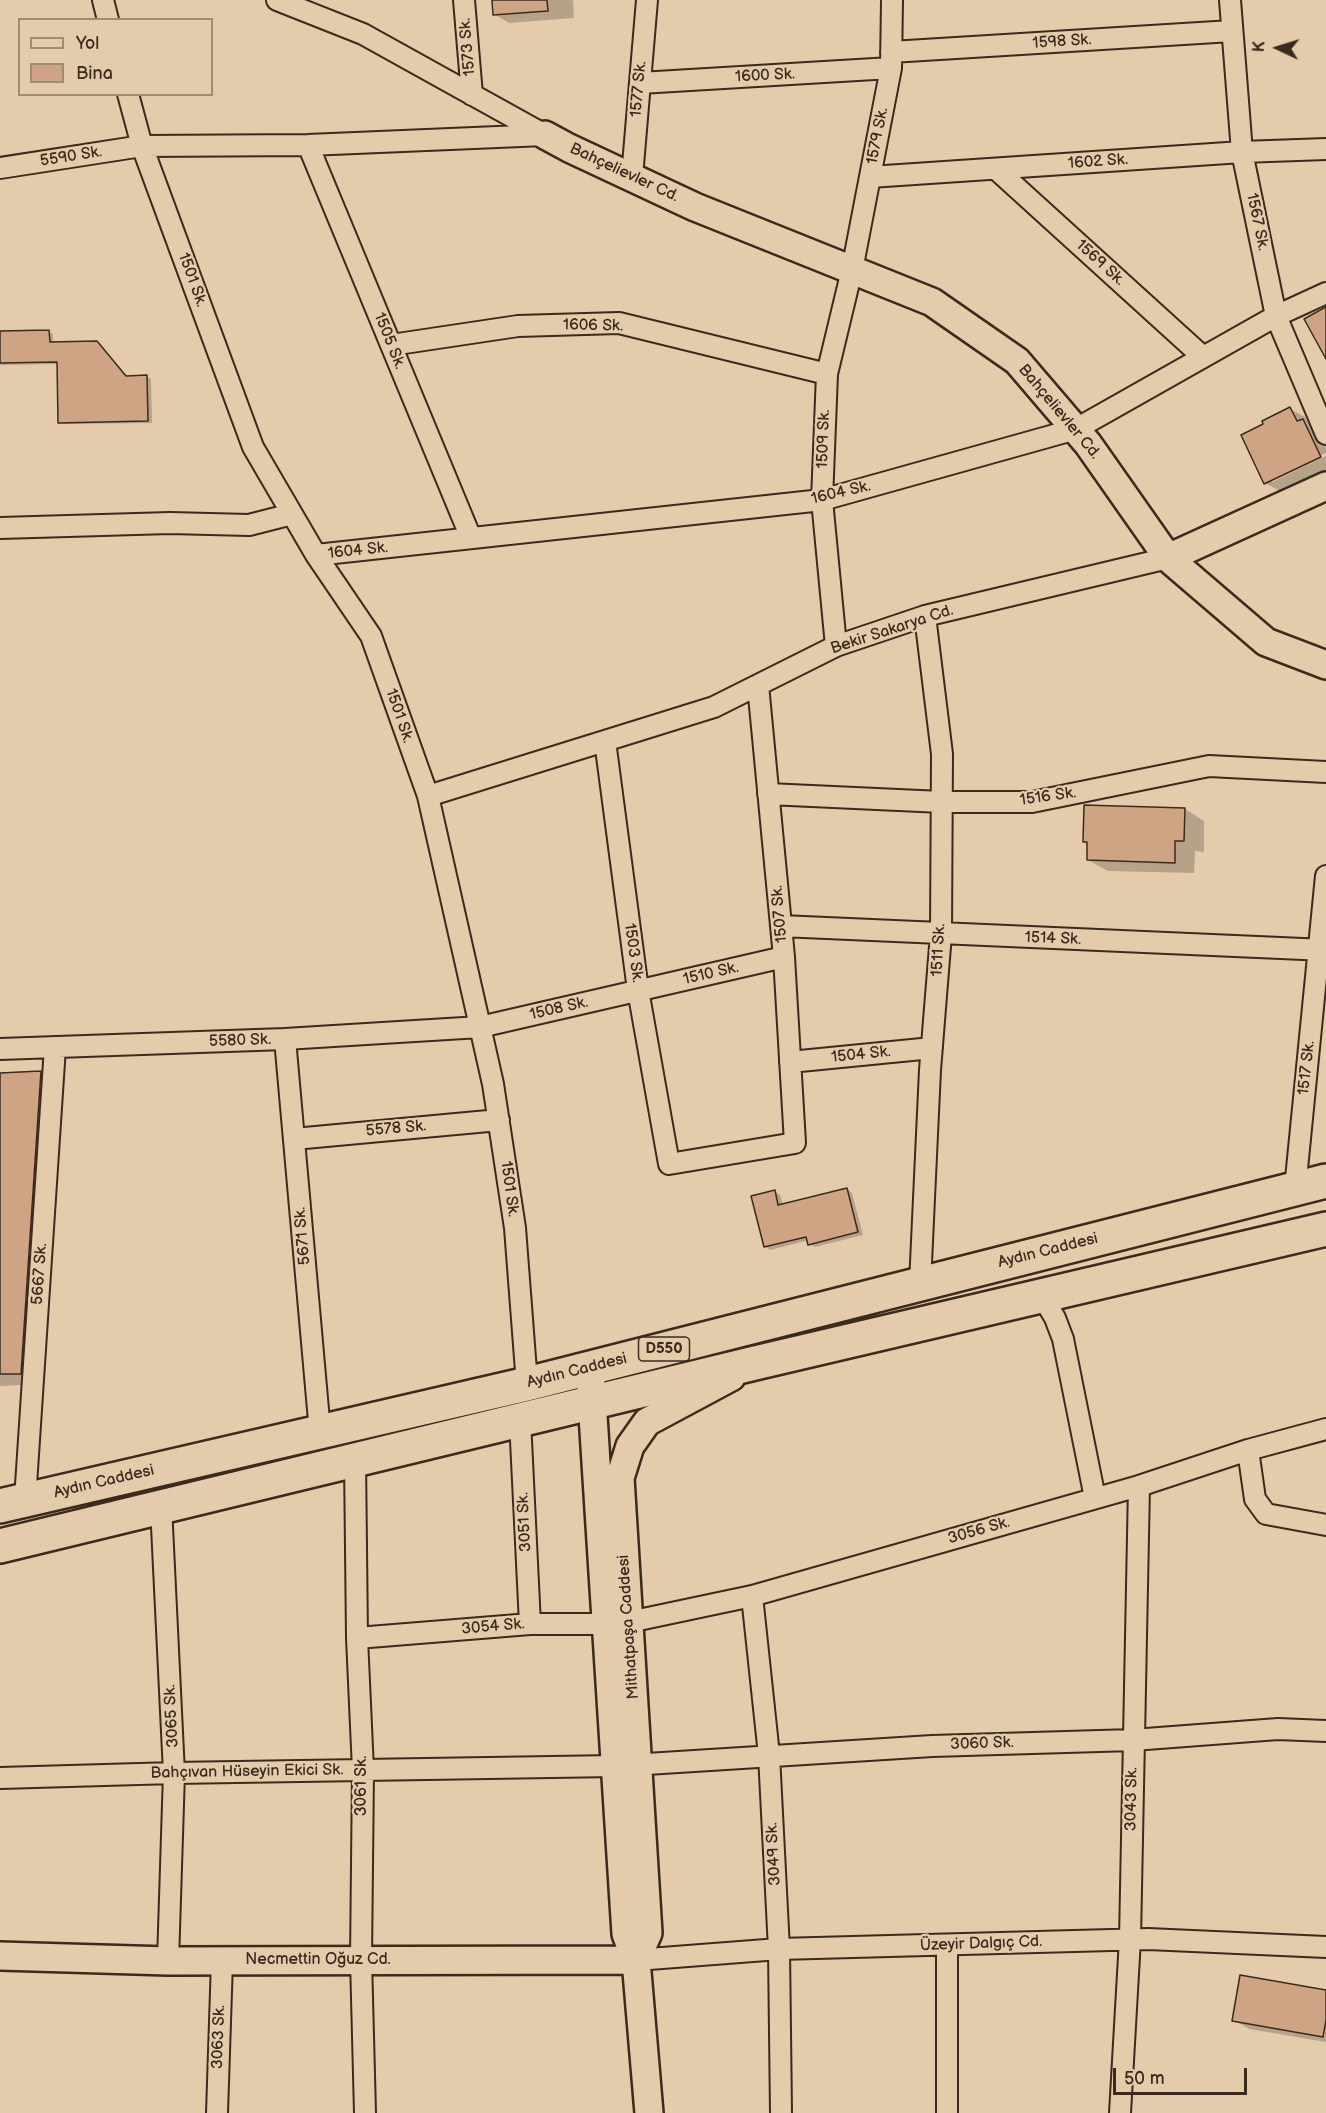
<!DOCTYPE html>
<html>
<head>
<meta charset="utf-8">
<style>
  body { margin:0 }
  #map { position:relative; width:1326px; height:2113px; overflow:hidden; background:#e4cbac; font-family:"Balsamiq Sans",sans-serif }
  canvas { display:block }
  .legend { position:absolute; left:18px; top:18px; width:195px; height:78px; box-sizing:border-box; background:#e4cbac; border:2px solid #a08b73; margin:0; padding:8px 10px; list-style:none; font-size:18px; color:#3b2a1e }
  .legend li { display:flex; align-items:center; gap:12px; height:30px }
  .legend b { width:30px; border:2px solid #a08b73 }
  .north { position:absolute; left:1248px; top:18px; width:60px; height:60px; -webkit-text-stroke:4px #e4cbac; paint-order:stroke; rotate:274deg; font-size:16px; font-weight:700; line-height:24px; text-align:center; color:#3b2a1e }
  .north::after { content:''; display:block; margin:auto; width:21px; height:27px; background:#3b2a1e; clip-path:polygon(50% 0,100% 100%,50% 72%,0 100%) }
  .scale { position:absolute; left:1113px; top:2068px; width:134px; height:27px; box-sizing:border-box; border:3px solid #3b2a1e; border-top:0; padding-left:8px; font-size:18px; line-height:21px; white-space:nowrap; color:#3b2a1e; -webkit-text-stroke:4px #e4cbac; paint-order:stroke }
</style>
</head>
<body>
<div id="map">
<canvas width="1326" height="2113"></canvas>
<ul class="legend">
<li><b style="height:8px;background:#e4cbac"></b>Yol</li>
<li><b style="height:16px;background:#cea485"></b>Bina</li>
</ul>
<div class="north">K</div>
<div class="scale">50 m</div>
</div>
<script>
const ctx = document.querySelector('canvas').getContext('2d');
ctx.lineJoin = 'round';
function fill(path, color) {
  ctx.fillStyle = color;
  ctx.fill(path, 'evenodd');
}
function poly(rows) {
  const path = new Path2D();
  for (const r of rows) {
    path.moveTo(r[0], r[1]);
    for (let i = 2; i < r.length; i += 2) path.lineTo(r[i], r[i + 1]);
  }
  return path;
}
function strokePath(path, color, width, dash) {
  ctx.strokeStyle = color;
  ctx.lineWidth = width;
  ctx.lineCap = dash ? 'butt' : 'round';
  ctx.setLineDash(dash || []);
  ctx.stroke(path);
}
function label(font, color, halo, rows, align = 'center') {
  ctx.font = font + ' "Balsamiq Sans",sans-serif';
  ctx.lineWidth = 4.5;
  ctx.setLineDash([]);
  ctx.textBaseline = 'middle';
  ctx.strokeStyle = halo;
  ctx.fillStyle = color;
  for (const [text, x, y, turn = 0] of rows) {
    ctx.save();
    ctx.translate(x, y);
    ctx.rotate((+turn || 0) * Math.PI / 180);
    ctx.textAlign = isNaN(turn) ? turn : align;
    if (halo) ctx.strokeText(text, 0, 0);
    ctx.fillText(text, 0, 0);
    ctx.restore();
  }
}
fill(poly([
  [493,0,573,0,574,18,509,23,494,14],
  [49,332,53,334,53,343,96,343,101,346,128,377,147,377,151,379,152,423,64,424,59,422,59,364,0,365,0,333],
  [1290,409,1305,417,1308,423,1317,429,1326,448,1326,453,1272,479,1272,482,1326,456,1326,470,1280,491,1265,483,1265,425],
  [1185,809,1204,821,1204,852,1195,851,1194,873,1108,871,1088,860,1088,843,1084,841],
  [41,1072,61,1084,41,1384,0,1386,0,1075],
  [847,1189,852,1193,863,1235,815,1247,809,1244,809,1240,770,1250,765,1246,774,1191,780,1195,783,1205],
  [1326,1992,1326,2042,1249,2029,1234,2020]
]), '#0003');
const building = poly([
  [492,0,547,0,548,11,493,15,492,0],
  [1326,307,1326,359,1304,319,1326,307],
  [49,330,50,342,97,341,126,376,147,375,148,421,58,423,57,362,0,363,0,331,49,330],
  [1290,407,1297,421,1303,419,1321,457,1264,484,1241,435,1263,424,1262,421,1290,407],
  [1084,805,1185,808,1184,841,1175,841,1175,863,1087,860,1087,842,1083,842,1084,805],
  [41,1071,21,1374,0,1374,0,1073,41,1071],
  [847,1188,858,1232,808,1245,806,1237,764,1247,751,1196,775,1190,778,1205,847,1188],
  [1240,1975,1326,1990,1326,2020,1323,2037,1232,2021,1240,1975]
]);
fill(building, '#cea485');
strokePath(building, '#3b2a1e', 1.5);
const street = poly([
  [103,0,108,20],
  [277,0,363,34,545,135],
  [464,0,472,95],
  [1230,0,1242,152,1276,316,1326,434],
  [891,52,1232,31],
  [640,83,891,68],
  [128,94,142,146,253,447,316,555,371,636,428,796,493,1084,515,1228,527,1384],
  [308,145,471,538],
  [0,168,142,146,308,145,545,135],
  [996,169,1203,357],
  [632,177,647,0],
  [870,177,1242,152,1326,149],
  [391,345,518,326,619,323,827,374],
  [0,528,170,523,249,525,292,514],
  [316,555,822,500,1076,429,1276,316,1326,293],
  [836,646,822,500,827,374,852,270,891,68,892,0],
  [605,741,638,990,669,1164,795,1143,784,957,758,685],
  [768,794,942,802,1032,802,1209,766,1326,772],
  [428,796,714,707,836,646,925,616,1168,558],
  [781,926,1326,950],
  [285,1039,320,1432],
  [0,1049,285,1039,480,1027,784,957],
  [790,1062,932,1048],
  [294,1139,499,1120],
  [1295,1189,1326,876],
  [920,1284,930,1070,941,934,942,754,925,616],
  [1042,1296,1055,1318,1063,1339,1095,1498],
  [520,1420,530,1624],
  [1248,1450,1255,1499,1266,1514,1326,1525],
  [355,1459,357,1638,363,1770,361,1959,365,2113],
  [25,1500,55,1047],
  [161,1506,174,1773,168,1961],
  [752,1596,769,1755,779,1949,781,2113],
  [357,1638,530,1624,607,1624,629,1622,752,1596,1139,1486,1248,1450,1326,1429],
  [0,1778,174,1773,615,1766,932,1746,1133,1740,1278,1729,1326,1731],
  [636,1960,779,1949,1148,1939,1326,1947],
  [217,2113,222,1961],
  [947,2113,947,1945],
  [1120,2113,1130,1939,1139,1486]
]);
const secondary = poly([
  [545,135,569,148,695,207,932,302,1017,361,1088,444,1168,558,1266,642,1326,665],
  [1168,558,1326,486],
  [591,1384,626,1934,636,1960,649,2113],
  [0,1956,168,1961,636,1960],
  [636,1960,648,1933,620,1478,630,1446,647,1422,731,1377]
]);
const highway = poly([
  [0,1506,527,1384,1326,1181],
  [0,1546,755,1363,1326,1229]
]);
strokePath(street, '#3b2a1e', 24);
strokePath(secondary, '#3b2a1e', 32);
strokePath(highway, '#3b2a1e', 38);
strokePath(street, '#e4cbac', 20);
strokePath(secondary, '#e4cbac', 27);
strokePath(highway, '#e4cbac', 33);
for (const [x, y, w] of [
  [664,1349,51]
]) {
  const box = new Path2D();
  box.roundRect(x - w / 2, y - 12, w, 24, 4.5);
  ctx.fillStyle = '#e4cbac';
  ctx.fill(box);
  strokePath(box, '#3b2a1e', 1.5);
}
label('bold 15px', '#3b2a1e', null, [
  ["D550",664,1349]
]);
label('16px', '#3b2a1e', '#e4cbac', [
  ["1598 Sk.",1062,42,-4],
  ["1573 Sk.",468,47,-95],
  ["1600 Sk.",765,76,-3],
  ["1577 Sk.",639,89,-85],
  ["1579 Sk.",878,136,-79],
  ["5590 Sk.",71,157,-9],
  ["1602 Sk.",1098,162,-4],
  ["Bahçelievler Cd.",624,173,25],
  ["1567 Sk.",1257,222,78],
  ["1569 Sk.",1100,263,42],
  ["1501 Sk.",192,280,70],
  ["1606 Sk.",593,326,1],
  ["1505 Sk.",389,341,68],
  ["Bahçelievler Cd.",1059,412,50],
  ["1509 Sk.",824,439,-88],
  ["1604 Sk.",841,493,-13],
  ["1604 Sk.",358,551,-6],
  ["Bekir Sakarya Cd.",892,630,-18],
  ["1501 Sk.",399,716,71],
  ["1516 Sk.",1048,797,-8],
  ["1507 Sk.",780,914,-95],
  ["1514 Sk.",1053,939,2],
  ["1511 Sk.",939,950,-87],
  ["1503 Sk.",633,953,82],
  ["1510 Sk.",711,974,-13],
  ["1508 Sk.",559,1009,-13],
  ["5580 Sk.",240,1041,-2],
  ["1504 Sk.",861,1055,-6],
  ["1517 Sk.",1307,1068,-84],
  ["5578 Sk.",396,1129,-5],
  ["1501 Sk.",509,1189,82],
  ["5671 Sk.",303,1236,-95],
  ["Aydın Caddesi",1048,1251,-14],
  ["5667 Sk.",40,1274,-86],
  ["Aydın Caddesi",577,1371,-14],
  ["Aydın Caddesi",104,1482,-13],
  ["3051 Sk.",525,1522,-93],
  ["3056 Sk.",979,1531,-16],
  ["3054 Sk.",493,1627,-5],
  ["Mithatpaşa Caddesi",629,1627,-94],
  ["3065 Sk.",172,1716,-93],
  ["3060 Sk.",982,1744,-2],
  ["Bahçıvan Hüseyin Ekici Sk.",247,1772,-1],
  ["3061 Sk.",362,1786,-90],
  ["3043 Sk.",1132,1799,-89],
  ["3049 Sk.",774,1854,-93],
  ["Üzeyir Dalgıç Cd.",981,1944,-2],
  ["Necmettin Oğuz Cd.",318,1960],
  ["3063 Sk.",219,2037,-88]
]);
</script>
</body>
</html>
